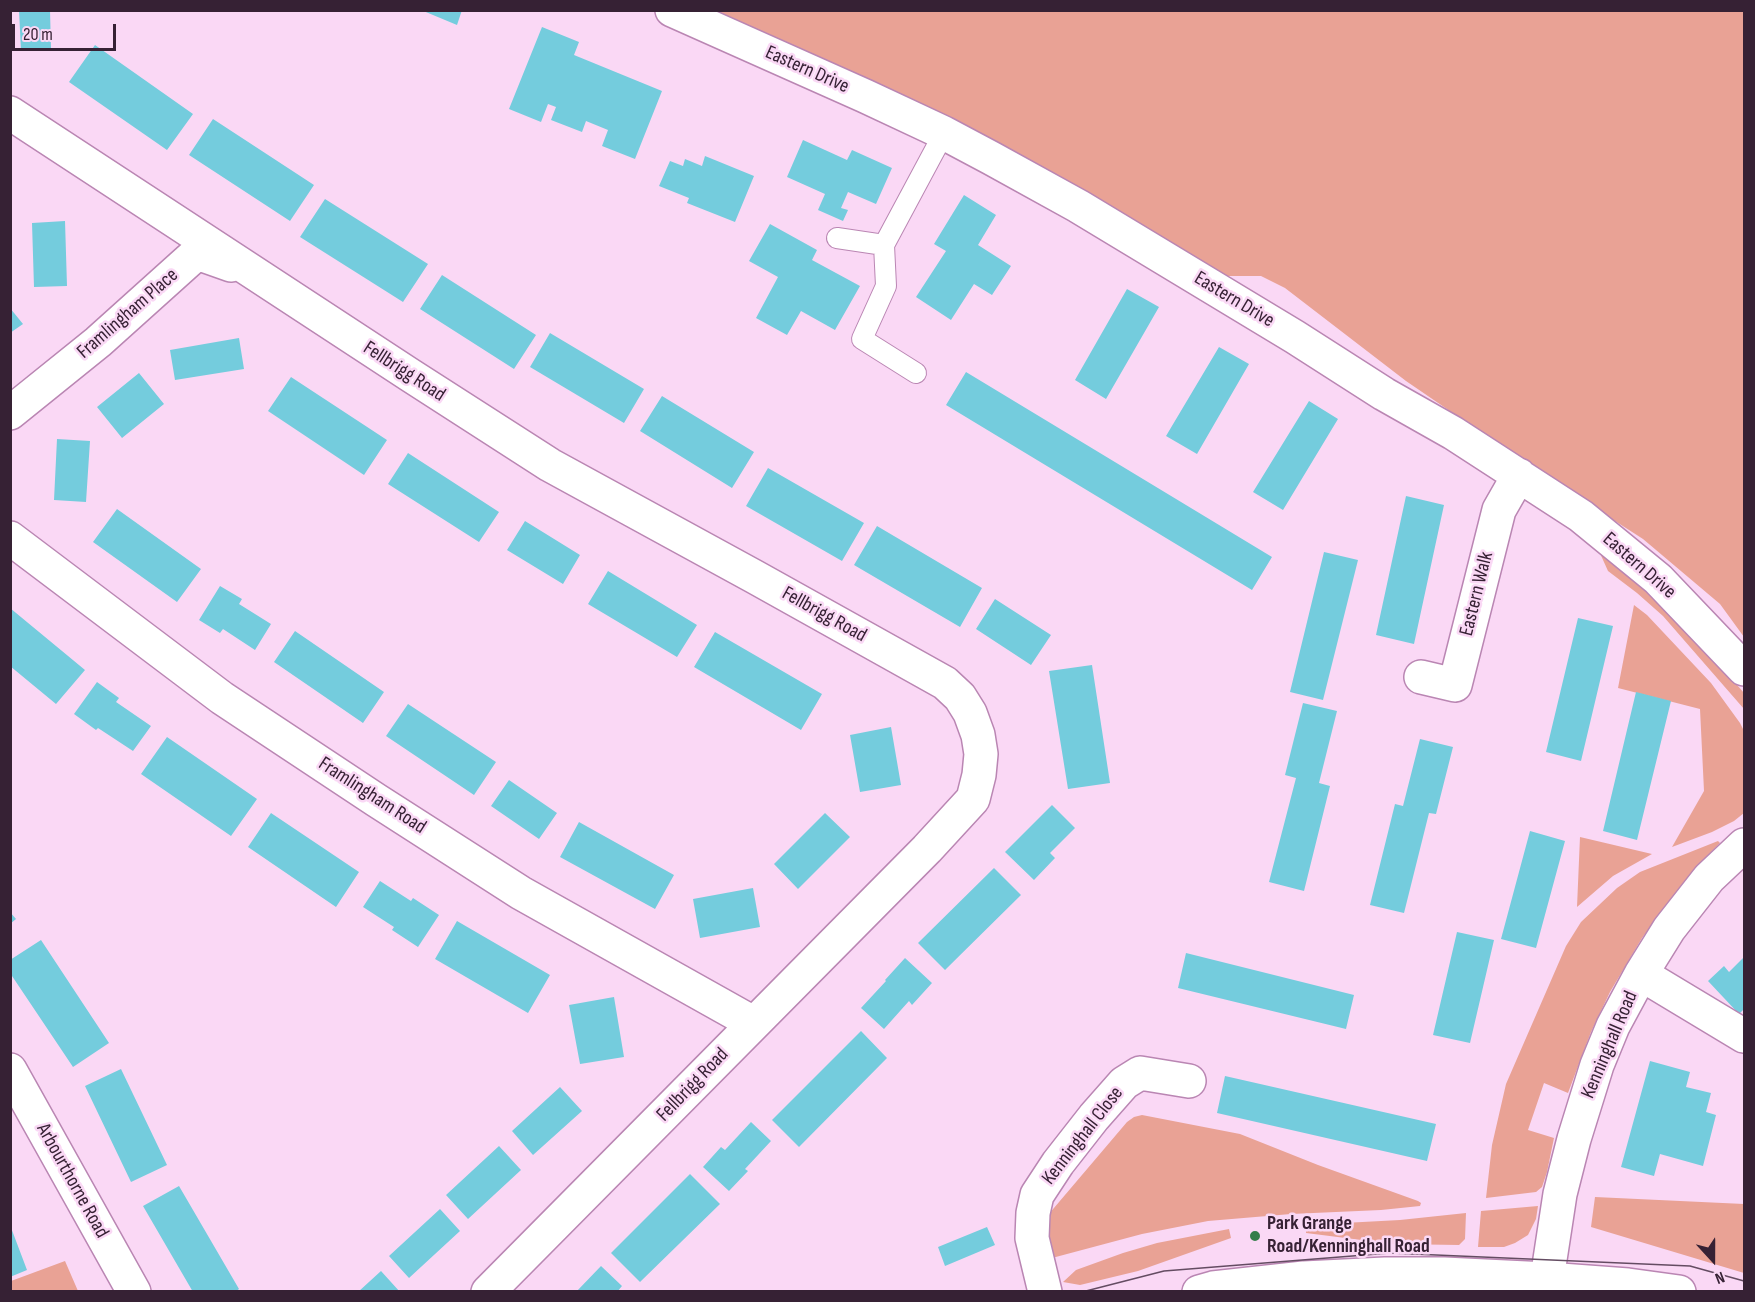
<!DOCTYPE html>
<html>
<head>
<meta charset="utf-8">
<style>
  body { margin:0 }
  #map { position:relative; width:1755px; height:1302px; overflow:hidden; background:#fad8f5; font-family:"Sofia Sans Condensed",sans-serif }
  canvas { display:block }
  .frame { position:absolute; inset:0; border:12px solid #362134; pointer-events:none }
  .north { position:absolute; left:1683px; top:1230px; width:60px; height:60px; -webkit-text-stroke:4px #fad8f5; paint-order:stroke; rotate:159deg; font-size:16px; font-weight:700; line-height:24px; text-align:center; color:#362134 }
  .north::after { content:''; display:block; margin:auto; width:21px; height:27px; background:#362134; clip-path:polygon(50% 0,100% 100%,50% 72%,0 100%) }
  .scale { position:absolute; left:12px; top:24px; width:104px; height:27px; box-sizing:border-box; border:3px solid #362134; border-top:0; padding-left:8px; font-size:18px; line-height:21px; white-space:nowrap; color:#362134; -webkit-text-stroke:4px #fad8f5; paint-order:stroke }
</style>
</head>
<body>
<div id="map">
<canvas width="1755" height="1302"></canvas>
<div class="frame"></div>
<div class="north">N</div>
<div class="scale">20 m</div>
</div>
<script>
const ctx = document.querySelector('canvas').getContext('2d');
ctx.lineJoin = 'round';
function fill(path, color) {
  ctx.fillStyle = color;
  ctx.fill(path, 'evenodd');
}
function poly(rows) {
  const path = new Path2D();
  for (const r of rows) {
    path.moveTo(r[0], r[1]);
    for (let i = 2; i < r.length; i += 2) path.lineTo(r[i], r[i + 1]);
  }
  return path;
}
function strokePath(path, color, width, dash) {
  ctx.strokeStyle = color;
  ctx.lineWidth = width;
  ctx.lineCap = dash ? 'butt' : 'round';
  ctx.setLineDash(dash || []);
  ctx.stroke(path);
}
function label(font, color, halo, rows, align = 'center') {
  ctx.font = font + ' "Sofia Sans Condensed",sans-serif';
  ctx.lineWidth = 5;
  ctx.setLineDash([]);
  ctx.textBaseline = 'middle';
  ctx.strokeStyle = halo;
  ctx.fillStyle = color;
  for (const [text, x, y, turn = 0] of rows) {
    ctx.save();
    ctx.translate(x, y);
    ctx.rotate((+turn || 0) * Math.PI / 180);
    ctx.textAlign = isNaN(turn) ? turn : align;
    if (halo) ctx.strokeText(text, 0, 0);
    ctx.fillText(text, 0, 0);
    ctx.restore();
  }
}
fill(poly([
  [702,11,1744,11,1744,637,1720,604,1643,539,1542,474,1406,381,1285,288,1261,276,1227,276,1092,201],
  [1599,551,1623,567,1683,622,1744,693,1744,709,1663,616,1637,593,1608,571],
  [1634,605,1647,615,1711,683,1740,723,1744,731,1744,813,1734,821,1712,832,1672,847,1704,791,1700,709,1618,688],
  [1580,837,1652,854,1613,876,1577,907],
  [1718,841,1720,843,1696,867,1642,938,1610,992,1591,1032,1568,1093,1544,1083,1528,1130,1554,1138,1547,1172,1542,1187,1536,1192,1486,1198,1492,1145,1506,1084,1566,946,1581,922,1617,888,1640,872],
  [1142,1115,1240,1134,1318,1165,1418,1201,1421,1203,1420,1206,1381,1210,1291,1214,1208,1221,1142,1234,1052,1258,1046,1236,1048,1215,1127,1122,1134,1117],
  [1595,1197,1744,1204,1744,1273,1591,1227],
  [1538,1206,1536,1219,1528,1235,1515,1243,1504,1247,1478,1247,1481,1211],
  [1466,1213,1465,1239,1459,1245,1393,1244,1306,1233,1306,1225,1400,1220],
  [1229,1229,1231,1238,1138,1271,1080,1285,1063,1282,1076,1270,1123,1253,1157,1243],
  [65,1261,78,1291,11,1291,11,1281]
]), '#e9a295');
fill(poly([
  [19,10,50,10,51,49,21,51],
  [421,10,462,10,457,25],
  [542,27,579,42,574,55,662,91,635,159,602,146,608,130,586,121,582,132,551,120,556,107,548,104,541,122,509,109],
  [95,45,193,114,167,150,69,82],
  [213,119,314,185,290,221,189,155],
  [803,140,847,160,852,150,892,168,876,204,848,192,841,208,848,210,843,221,818,210,825,194,787,177],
  [705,156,754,176,735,222,687,203,689,198,659,186,670,161,683,166,685,159,702,166],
  [964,195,996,215,978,245,1011,266,992,295,974,284,951,320,916,297,946,251,934,244],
  [325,199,428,264,403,302,300,237],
  [65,221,67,286,34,287,32,223],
  [770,224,817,250,812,260,860,286,835,330,801,311,787,335,756,318,778,277,749,261],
  [442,275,536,335,514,369,420,309],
  [1127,289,1159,307,1106,399,1075,380],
  [10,308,23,324,10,333],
  [550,333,644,389,624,423,530,367],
  [239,338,244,369,175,380,170,350],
  [1219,347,1249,364,1197,454,1166,436],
  [966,372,1272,557,1252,590,946,405],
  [139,373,164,404,122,438,97,407],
  [291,377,387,440,364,475,268,411],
  [662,396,754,452,732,488,640,431],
  [1309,401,1338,419,1283,510,1253,492],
  [57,439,90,441,86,502,54,500],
  [408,453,499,512,479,542,388,484],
  [768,468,864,523,842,561,746,506],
  [1406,496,1444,505,1414,644,1376,635],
  [117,509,201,569,177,602,93,542],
  [525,521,580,555,563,584,507,550],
  [877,526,982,588,960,627,854,565],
  [1324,552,1358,560,1323,700,1290,692],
  [608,571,697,625,677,657,588,604],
  [220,586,242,599,239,604,271,624,255,650,223,629,220,633,199,620],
  [995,599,1051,635,1031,665,976,629],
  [10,608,85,670,56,704,10,666],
  [1578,618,1613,626,1581,761,1546,752],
  [295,631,384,692,363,723,274,662],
  [715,632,822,694,801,730,694,667],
  [1092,665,1110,783,1068,789,1049,671],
  [97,682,119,698,116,702,151,726,133,751,98,728,96,730,74,714],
  [1636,692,1671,701,1637,840,1603,831],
  [1303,703,1337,711,1319,783,1330,786,1304,891,1269,882,1296,778,1285,775],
  [408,704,496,762,474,795,386,736],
  [891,727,901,785,860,792,850,735],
  [167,737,257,799,231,836,141,774],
  [1420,739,1453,747,1436,814,1429,813,1404,913,1370,905,1395,804,1403,806],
  [509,780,557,813,539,839,491,806],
  [1052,805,1075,828,1050,853,1055,858,1034,880,1005,852],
  [271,813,359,872,336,907,248,847],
  [825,813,850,837,798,889,774,864],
  [579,822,674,875,655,909,560,857],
  [1530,831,1565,841,1536,948,1501,939],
  [994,868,1021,895,945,970,918,943],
  [380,881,411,901,413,898,439,915,418,947,392,930,394,927,363,907],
  [753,888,760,927,700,938,693,899],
  [10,912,16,919,10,924],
  [457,921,550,975,528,1013,435,959],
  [1457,932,1494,940,1470,1043,1433,1035],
  [41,940,109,1043,73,1067,10,973,10,960],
  [1186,953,1354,995,1346,1029,1178,988],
  [1744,957,1744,1009,1739,1014,1708,981,1724,966,1729,972],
  [905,958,932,983,912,1005,909,1001,884,1029,861,1008,886,981,885,980],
  [614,997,624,1057,580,1064,569,1005],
  [861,1031,887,1058,799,1147,772,1120],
  [1650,1061,1690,1072,1686,1087,1711,1093,1706,1112,1716,1115,1703,1166,1660,1154,1654,1176,1621,1167],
  [121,1069,167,1165,131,1182,85,1086],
  [1225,1076,1436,1124,1427,1161,1217,1113],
  [560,1087,582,1111,533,1155,512,1131],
  [751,1122,771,1141,745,1169,748,1171,729,1191,703,1167,721,1147,725,1150],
  [499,1146,521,1170,468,1219,446,1195],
  [690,1174,720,1204,640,1282,611,1253],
  [179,1186,239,1289,235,1292,193,1292,143,1206],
  [440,1209,460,1231,409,1278,389,1256],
  [10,1225,27,1270,10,1277],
  [987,1227,995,1245,945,1266,938,1247],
  [601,1266,622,1286,617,1292,576,1292],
  [381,1271,400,1292,358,1292]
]), '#74ccdd');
const service = poly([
  [837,238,884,245],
  [916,373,862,339,886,286,884,245,944,133]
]);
const minor = poly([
  [672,10,865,96,944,133,991,158,1078,206,1295,337,1384,394,1453,433,1581,516,1658,579,1744,669],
  [10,113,410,375,550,465,755,577,945,683,960,697,970,713,978,735,981,754,979,775,973,799,927,849,488,1292],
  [10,413,98,342,197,253,231,265],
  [10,538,222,698,376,800,521,893,753,1023],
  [1421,677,1455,685,1499,510,1519,475],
  [1641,974,1744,1036],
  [10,1070,134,1292],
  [1547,1279,1560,1194,1574,1139,1597,1065,1613,1026,1641,974,1669,929,1709,878,1744,845],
  [1045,1292,1032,1238,1033,1213,1037,1195,1058,1163,1094,1117,1124,1083,1140,1073,1189,1081]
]);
const tertiary = poly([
  [1199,1292,1213,1288,1304,1278,1385,1274,1444,1274,1547,1279,1628,1285,1679,1292]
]);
strokePath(service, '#ba86b3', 22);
strokePath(minor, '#ba86b3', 36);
strokePath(tertiary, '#ba86b3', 36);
strokePath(service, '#fff', 20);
strokePath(minor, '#fff', 33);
strokePath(tertiary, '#fff', 33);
strokePath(poly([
  [1082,1292,1164,1271,1390,1253,1690,1266,1744,1281]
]), '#644c62', 1.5);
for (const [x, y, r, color] of [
  [1255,1236,6,"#337d4a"]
]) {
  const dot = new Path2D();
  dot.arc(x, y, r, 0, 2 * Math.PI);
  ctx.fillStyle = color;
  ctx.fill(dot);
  strokePath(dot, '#fad8f5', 2);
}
label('20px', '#362134', '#fad8f5', [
  ["Eastern Drive",807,70,24],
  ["Eastern Drive",1234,300,31],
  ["Framlingham Place",128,314,-41],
  ["Fellbrigg Road",404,372,33],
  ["Eastern Drive",1639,566,41],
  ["Eastern Walk",1477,594,-76],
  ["Fellbrigg Road",824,615,29],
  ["Framlingham Road",372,796,33],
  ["Kenninghall Road",1610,1045,-67],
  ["Fellbrigg Road",693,1085,-46],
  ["Kenninghall Close",1083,1136,-52],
  ["Arbourthorne Road",72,1181,61]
]);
label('bold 20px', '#362134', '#fad8f5', [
  ["Park Grange",1267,1224],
  ["Road/Kenninghall Road",1267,1247]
], 'left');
</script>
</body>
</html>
